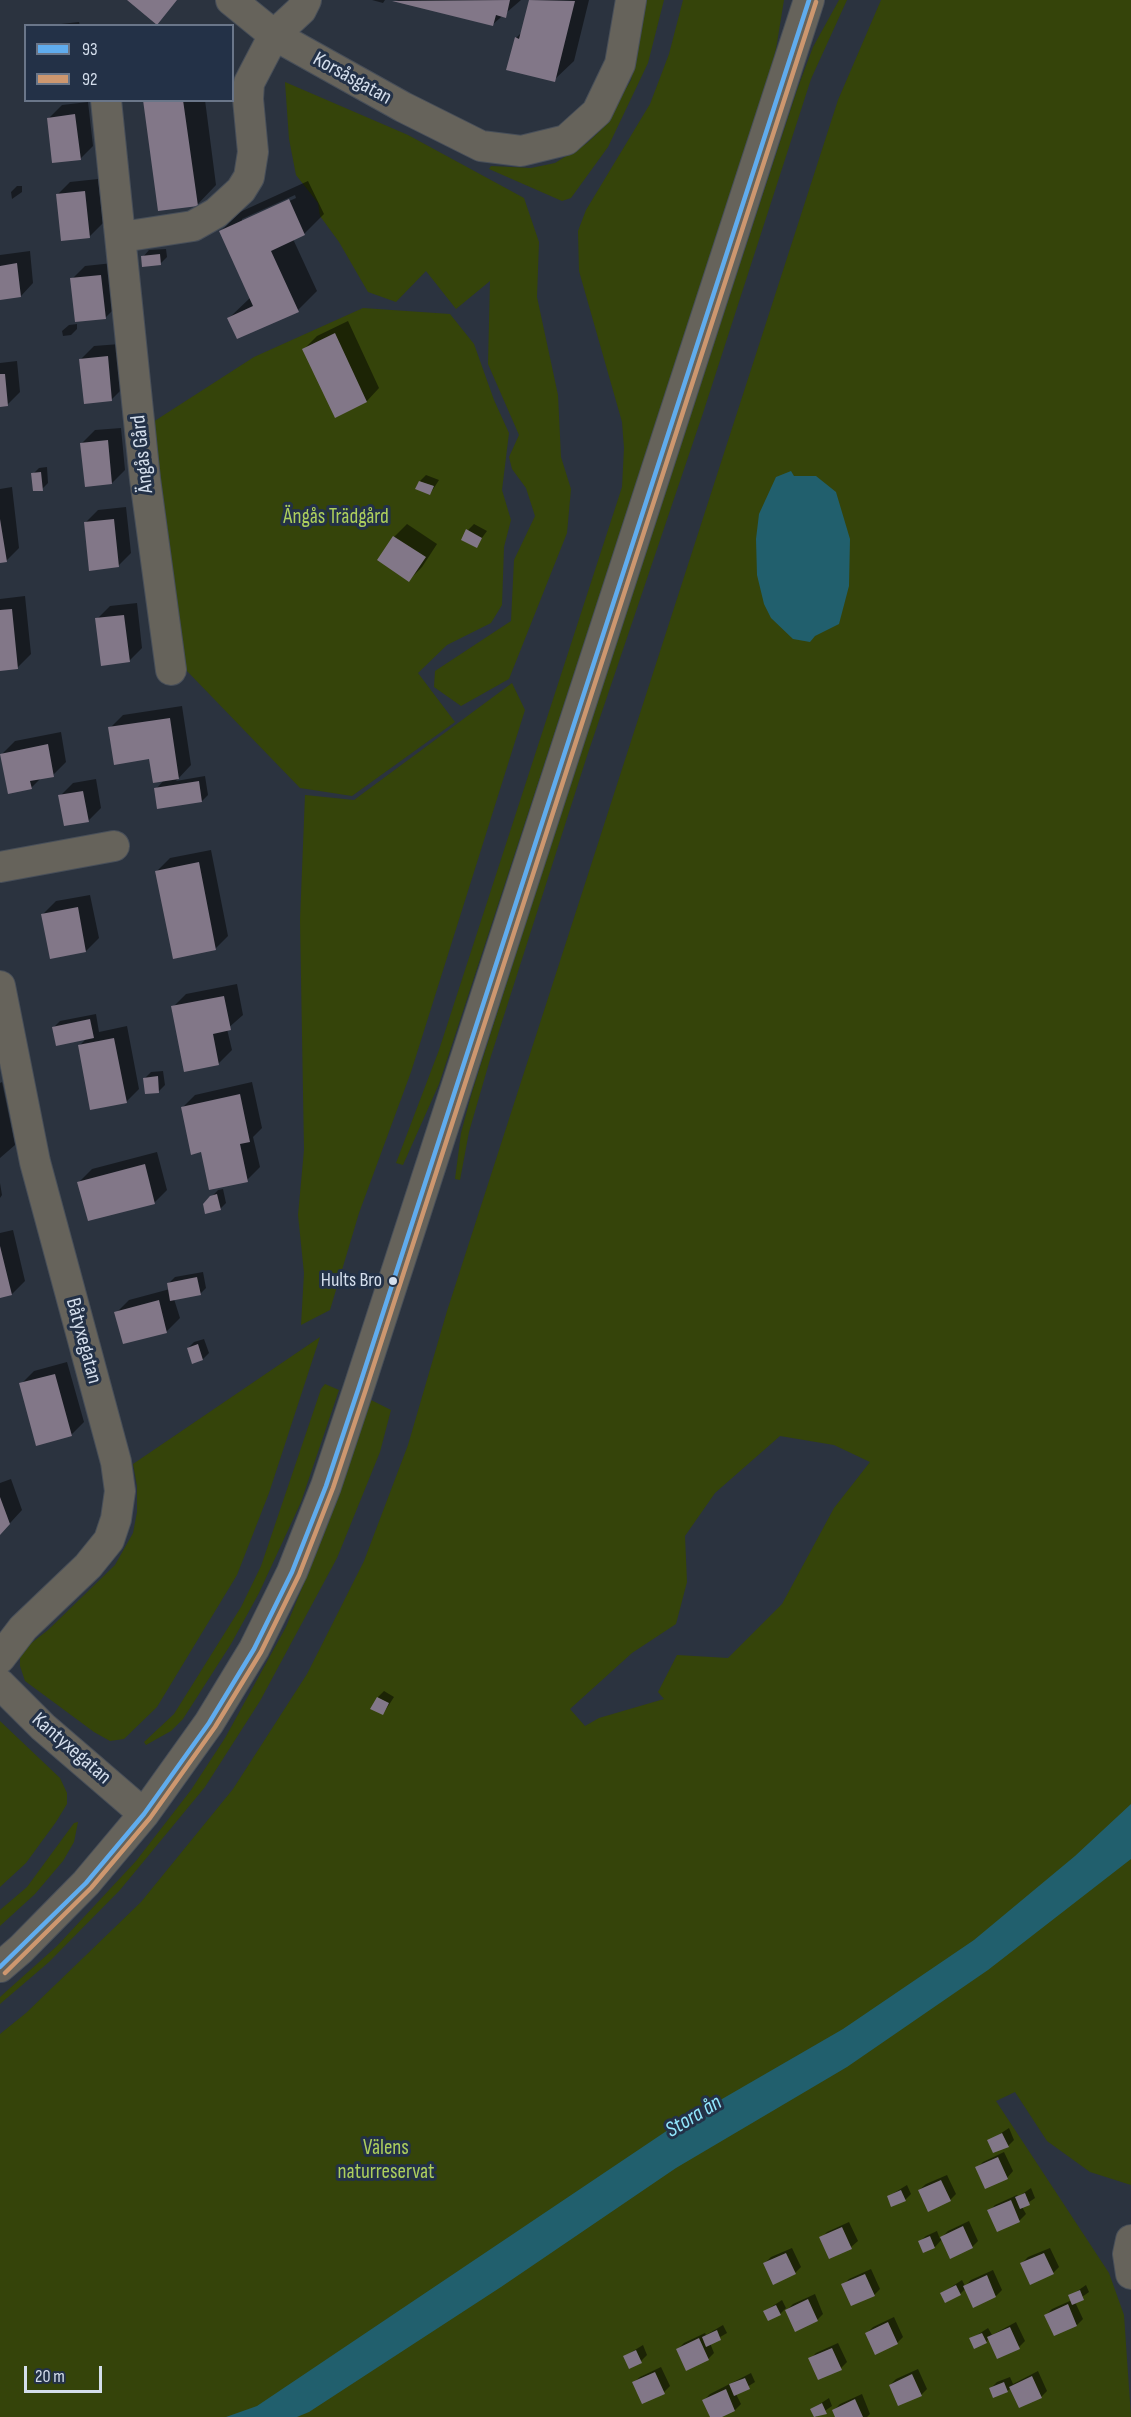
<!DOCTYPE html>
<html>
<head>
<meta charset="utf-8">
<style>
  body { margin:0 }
  #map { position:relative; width:1131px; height:2417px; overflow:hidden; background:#2b333f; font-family:"Sofia Sans Condensed",sans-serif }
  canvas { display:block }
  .legend { position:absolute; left:24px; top:24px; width:210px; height:78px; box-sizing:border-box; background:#233147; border:2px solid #6a7689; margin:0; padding:8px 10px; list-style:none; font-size:18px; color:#d4deec }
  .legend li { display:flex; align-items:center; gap:12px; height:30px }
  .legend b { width:30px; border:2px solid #6a7689 }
  .scale { position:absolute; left:24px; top:2366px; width:78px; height:27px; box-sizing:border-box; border:3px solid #d4deec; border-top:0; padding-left:8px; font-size:18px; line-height:21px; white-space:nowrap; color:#d4deec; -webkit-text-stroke:4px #233147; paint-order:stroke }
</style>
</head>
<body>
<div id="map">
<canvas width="1131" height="2417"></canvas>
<ul class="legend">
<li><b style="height:8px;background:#60acee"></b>93</li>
<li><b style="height:8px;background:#cd976f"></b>92</li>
</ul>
<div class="scale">20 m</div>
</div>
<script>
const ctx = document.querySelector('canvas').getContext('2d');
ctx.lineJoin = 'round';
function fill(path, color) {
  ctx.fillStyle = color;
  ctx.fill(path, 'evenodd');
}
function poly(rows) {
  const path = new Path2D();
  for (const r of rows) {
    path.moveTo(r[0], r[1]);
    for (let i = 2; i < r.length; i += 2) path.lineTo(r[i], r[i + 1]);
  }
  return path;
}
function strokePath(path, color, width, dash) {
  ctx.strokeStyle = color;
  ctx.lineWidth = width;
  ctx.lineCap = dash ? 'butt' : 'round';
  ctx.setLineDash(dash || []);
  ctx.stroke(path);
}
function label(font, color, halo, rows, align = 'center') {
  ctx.font = font + ' "Sofia Sans Condensed",sans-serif';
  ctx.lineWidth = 6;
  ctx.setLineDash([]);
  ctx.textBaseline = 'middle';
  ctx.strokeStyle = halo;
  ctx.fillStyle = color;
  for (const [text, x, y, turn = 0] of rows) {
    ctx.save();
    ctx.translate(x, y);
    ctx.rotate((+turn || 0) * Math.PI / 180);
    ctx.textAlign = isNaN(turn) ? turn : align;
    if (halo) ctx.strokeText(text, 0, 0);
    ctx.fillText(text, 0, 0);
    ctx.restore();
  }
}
fill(poly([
  [646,0,664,0,648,63,608,147,571,198,562,201,489,169,491,166,531,168,555,163,587,143,601,130,631,80],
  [683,0,784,0,776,49,762,103,439,1084,403,1165,396,1163,439,1050,622,487,624,448,622,422,579,271,578,231,586,210,650,104,669,54],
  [839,0,847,0,811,79,703,413,587,756,491,1056,469,1132,460,1180,455,1179,461,1133,472,1092,589,724,797,90,813,47],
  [881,0,1131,0,1131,2185,1090,2172,1047,2141,1015,2092,996,2101,1109,2273,1124,2315,1131,2417,0,2417,0,2034,26,2013,141,1902,233,1789,307,1674,364,1561,408,1445,447,1311,838,100],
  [780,1436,834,1445,870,1462,834,1508,782,1604,728,1658,677,1655,658,1692,664,1699,599,1718,585,1726,570,1709,632,1653,676,1624,687,1582,685,1536,715,1493],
  [285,82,408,135,524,198,539,242,537,297,558,395,561,457,571,489,567,533,509,679,461,706,434,687,435,671,511,621,514,560,535,516,526,488,512,469,509,457,519,435,488,364,490,281,456,309,426,271,396,302,368,292,339,242,320,216,318,203,296,175,289,139],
  [363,308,450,314,474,344,494,400,509,433,502,490,511,520,504,547,502,605,491,623,447,645,418,673,455,722,352,796,300,788,186,670,153,422,254,357],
  [512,683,525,710,411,1072,359,1213,330,1310,301,1325,304,1273,298,1215,304,1150,300,920,305,795,354,800],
  [320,1337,269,1493,237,1575,157,1707,124,1739,110,1741,94,1732,25,1681,20,1666,20,1652,48,1630,115,1565,133,1533,137,1512,137,1486,133,1464],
  [325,1384,339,1390,301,1502,259,1593,231,1644,183,1719,171,1731,146,1745,144,1742,174,1714,241,1607,261,1566,321,1389],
  [371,1400,391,1410,380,1452,337,1558,260,1701,205,1787,120,1890,49,1962,0,2004,0,1997,57,1946,136,1861,191,1790,225,1738,286,1627,324,1534],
  [0,1721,60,1778,67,1793,67,1804,56,1822,26,1863,0,1887],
  [78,1822,74,1842,63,1861,35,1894,0,1926,0,1910,27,1887,74,1823]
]), '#35440a');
fill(poly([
  [791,471,794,476,816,476,836,492,850,539,849,586,839,624,815,636,810,642,793,639,771,618,764,604,757,575,756,539,759,514,776,477],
  [1131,1804,1131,1859,988,1970,847,2067,676,2168,501,2287,309,2412,297,2417,226,2417,257,2406,665,2132,843,2029,974,1940,1075,1856]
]), '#215f6d');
fill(poly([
  [372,0,385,0,383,3],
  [395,0,521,0,492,25],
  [530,0,589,0,574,61,554,80,516,38,523,31],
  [79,22,80,26,51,26,52,25],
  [144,100,205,100,216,185,197,205],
  [88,102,93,146,80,159,49,118,62,105],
  [98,179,103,223,90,236,57,195,70,182],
  [308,181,324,214,304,234,293,239,317,291,298,310,229,318,251,297,221,231,240,212],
  [295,195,296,198,242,222,242,219],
  [17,186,22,186,22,192,12,199,11,192],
  [166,249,167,257,161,263,143,257,149,250],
  [30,251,33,283,21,296,0,298,0,255],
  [113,263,118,305,105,318,72,279,85,266],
  [348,321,379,388,367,401,335,416,304,349,317,336],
  [77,324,77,329,71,335,63,336,62,331,69,325],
  [120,344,124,387,111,400,81,359,94,346],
  [17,361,20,392,7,405,0,406,0,363],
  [121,428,125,470,112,483,82,443,95,430],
  [47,467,48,483,42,489,33,474,39,468],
  [426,475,439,480,430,494,420,481],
  [12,487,19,548,6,561,0,562,0,489],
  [126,507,131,553,118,566,85,523,98,510],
  [407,524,437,544,422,567,409,580,379,560,394,537],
  [474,524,487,531,476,546,468,530],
  [25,596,31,654,18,667,0,669,0,599],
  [137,603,142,648,129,661,97,619,110,606],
  [182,706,191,765,176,781,205,776,208,795,202,801,156,789,164,780,151,758,110,728,123,715],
  [61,732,66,762,53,775,42,777,31,788,2,754,15,741],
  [96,779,101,808,88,821,60,796,73,783],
  [211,850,228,936,215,949,157,871,170,858],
  [90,895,99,938,86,951,43,914,56,901],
  [237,984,243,1015,227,1029,232,1050,219,1063,185,1070,173,1007,186,994],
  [96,1014,99,1032,127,1026,139,1089,126,1102,79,1046,87,1038,54,1027,60,1021],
  [163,1071,165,1085,159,1091,145,1078,151,1072],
  [2,1082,15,1145,0,1158,0,1083],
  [252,1082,262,1128,253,1137,260,1167,247,1180,202,1151,182,1108,195,1095],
  [157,1152,167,1190,154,1203,79,1182,92,1169],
  [0,1183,2,1195,0,1198],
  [223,1189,226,1203,220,1209,204,1205,218,1190],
  [13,1230,25,1281,12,1294,0,1296,0,1233],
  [203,1272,206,1288,200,1294,174,1299,180,1318,167,1331,124,1342,116,1313,129,1300,170,1289,169,1283,175,1277],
  [204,1339,209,1353,203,1359,193,1362,188,1348,194,1342],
  [67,1362,84,1422,71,1435,21,1384,34,1371],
  [11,1479,22,1510,0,1534,0,1483],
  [384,1691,394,1697,383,1714,378,1697],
  [1009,2128,1014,2140,1008,2146,989,2141],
  [1004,2152,1013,2171,1007,2178,977,2168,983,2162],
  [947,2175,956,2194,950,2200,919,2190,926,2184],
  [907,2185,911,2194,905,2200,889,2196],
  [1031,2188,1035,2198,1022,2207,1026,2214,1020,2220,998,2230,989,2211,995,2205,1017,2195,1018,2197],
  [969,2221,978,2241,972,2247,942,2239,935,2247,923,2252,919,2242,926,2236,937,2231,940,2239,948,2231],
  [849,2222,858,2241,851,2247,830,2257,821,2238,827,2232],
  [792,2248,801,2267,795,2273,765,2263,771,2257],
  [1050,2248,1059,2267,1053,2273,1022,2263,1028,2257],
  [871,2269,880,2289,874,2295,843,2285,849,2279],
  [993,2270,1002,2290,996,2296,966,2288,960,2294,942,2293,962,2280,965,2286,971,2280],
  [1086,2285,1089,2292,1075,2302,1083,2319,1077,2325,1055,2334,1046,2315,1052,2309,1072,2300,1070,2296],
  [815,2294,823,2314,817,2320,795,2330,786,2308,780,2314,765,2311,782,2300,787,2310,793,2304],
  [894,2317,903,2337,897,2343,867,2333,873,2327],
  [1016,2322,1025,2341,1019,2347,989,2338,986,2342,971,2339,988,2328,992,2335],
  [723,2325,727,2333,710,2343,714,2353,708,2359,678,2349,684,2343,705,2333,706,2335],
  [838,2343,847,2362,841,2368,810,2359,816,2353],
  [643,2345,647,2355,641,2361,625,2356],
  [661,2367,670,2386,664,2392,633,2383,640,2377],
  [918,2369,927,2389,921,2395,890,2385,896,2379],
  [1038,2371,1047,2391,1041,2397,1011,2388,1007,2391,991,2388,997,2382,1010,2377,1013,2384],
  [751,2373,755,2382,736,2394,741,2404,735,2410,712,2417,704,2400,710,2394],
  [862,2394,870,2414,867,2417,837,2417,834,2410,840,2404],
  [829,2398,832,2406,816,2417,812,2409]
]), '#0007');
fill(poly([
  [127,0,177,0,157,25],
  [510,0,506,18,496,15,493,26,392,1],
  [529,0,575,1,555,82,506,70,515,37,519,39],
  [143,100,183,100,198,206,158,211],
  [75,114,81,160,52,163,47,118],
  [85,191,90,238,61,241,56,194],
  [289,199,305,235,271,251,299,312,237,339,227,318,253,306,219,231],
  [160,254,161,265,142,267,141,256],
  [17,263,21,297,0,300,0,266],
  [101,275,106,319,75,322,70,278],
  [335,333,367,402,335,418,302,349],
  [108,356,112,401,84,404,79,359],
  [0,374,5,374,8,406,0,407],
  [108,440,112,484,85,487,80,443],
  [41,472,43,491,33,491,31,473],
  [419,481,434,486,430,495,415,489],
  [0,519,7,562,0,563],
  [114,519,119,567,89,571,84,522],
  [466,529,482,538,477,548,461,540],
  [393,536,426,557,409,582,377,560],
  [12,609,18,669,0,671,0,610],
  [124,615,130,662,101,666,95,618],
  [170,718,179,779,153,783,149,759,114,765,108,727],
  [48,744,54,777,30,781,32,789,8,794,0,754],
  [199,781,202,802,157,809,154,788],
  [83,791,89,822,64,826,58,795],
  [199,862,216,950,173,959,155,871],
  [78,907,86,952,50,959,41,914],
  [224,996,231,1030,213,1034,219,1065,184,1072,171,1006],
  [90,1019,94,1038,56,1046,52,1027],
  [114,1038,127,1103,90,1110,78,1045],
  [158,1076,159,1093,145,1094,143,1078],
  [240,1094,250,1142,240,1144,248,1182,209,1190,201,1152,191,1155,181,1107],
  [145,1164,155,1204,88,1221,77,1182],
  [217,1194,221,1210,205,1214,203,1204,210,1196],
  [0,1246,12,1295,0,1298],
  [197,1277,201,1295,170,1301,167,1283],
  [159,1300,167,1333,123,1344,114,1312],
  [198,1344,203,1360,192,1364,187,1348],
  [55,1374,72,1436,36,1446,19,1383],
  [0,1497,10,1524,0,1535],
  [377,1697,389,1703,383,1715,370,1709],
  [1002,2133,1009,2147,993,2153,987,2140],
  [998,2157,1008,2179,985,2189,975,2167],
  [941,2180,951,2201,928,2212,918,2190],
  [901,2190,906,2201,891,2207,887,2196],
  [1025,2193,1030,2205,1020,2209,1015,2197],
  [1011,2200,1020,2222,997,2232,987,2210],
  [963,2226,973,2248,950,2259,940,2237],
  [842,2227,852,2249,829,2259,819,2237],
  [930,2236,935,2248,923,2253,918,2241],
  [786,2253,796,2274,773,2285,763,2263],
  [1044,2253,1054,2274,1030,2285,1020,2263],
  [865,2274,875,2296,851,2306,841,2284],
  [987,2275,996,2297,973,2308,963,2286],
  [956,2285,961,2295,945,2303,940,2293],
  [1080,2290,1084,2300,1072,2305,1068,2295],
  [808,2299,818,2321,795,2332,785,2310],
  [1068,2304,1077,2326,1054,2336,1044,2315],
  [776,2305,781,2315,768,2321,763,2311],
  [888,2322,898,2344,875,2355,865,2333],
  [1010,2327,1020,2349,997,2359,987,2337],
  [717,2330,721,2340,706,2347,702,2337],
  [982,2333,987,2343,974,2349,969,2338],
  [699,2338,709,2360,686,2371,676,2349],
  [832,2348,842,2370,818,2380,808,2358],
  [636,2350,642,2363,629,2369,623,2356],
  [655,2372,665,2394,642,2404,632,2382],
  [912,2374,922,2396,898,2406,889,2385],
  [1032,2376,1042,2398,1019,2408,1009,2387],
  [745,2378,750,2389,734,2396,729,2384],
  [1004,2382,1008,2392,993,2398,989,2388],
  [726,2389,735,2411,722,2417,710,2417,702,2400],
  [855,2399,863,2417,835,2417,832,2410],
  [822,2403,827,2414,814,2417,810,2409]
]), '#827788');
const minor = poly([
  [231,0,274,35,403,107,481,146,521,151,566,140,597,112,620,64,631,0],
  [106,100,145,479,171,670],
  [122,237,193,226,216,213,241,190,249,177,253,152,248,99,249,83,274,35,301,10,306,0],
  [0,867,114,846],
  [0,986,35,1162,116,1462,120,1491,116,1519,109,1540,88,1566,23,1628,0,1658],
  [0,1684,43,1727,144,1814],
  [0,1967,21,1949,86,1883,144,1814,209,1723,254,1649,292,1572,326,1486,358,1390,809,0],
  [1131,2240,1128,2254,1131,2274]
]);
strokePath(minor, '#484f59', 32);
strokePath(minor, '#66635b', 30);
strokePath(poly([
  [0,1967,86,1883,144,1814,209,1723,254,1649,292,1572,326,1486,358,1390,809,0]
]), '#60acee', 4.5);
strokePath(poly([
  [5,1973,91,1888,150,1818,215,1727,261,1652,299,1575,333,1488,365,1392,816,2]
]), '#cd976f', 4.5);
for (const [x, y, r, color] of [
  [393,1281,5,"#d4deec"]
]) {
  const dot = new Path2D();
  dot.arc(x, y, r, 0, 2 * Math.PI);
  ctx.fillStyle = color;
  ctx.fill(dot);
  strokePath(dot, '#233147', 2);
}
label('20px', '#d4deec', '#233147', [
  ["Hults Bro",382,1281]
], 'right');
label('21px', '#d4deec', '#233147', [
  ["Korsåsgatan",352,79,29],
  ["Ängås Gård",143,454,-96],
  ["Båtyxegatan",83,1341,75],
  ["Kantyxegatan",71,1749,41]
]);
label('21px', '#adcf5d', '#233147', [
  ["Ängås Trädgård",336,518],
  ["Välens",386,2149],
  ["naturreservat",386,2173]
]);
label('italic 22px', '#92e7fd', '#233147', [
  ["Stora ån",694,2117,-31]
]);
</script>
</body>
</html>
